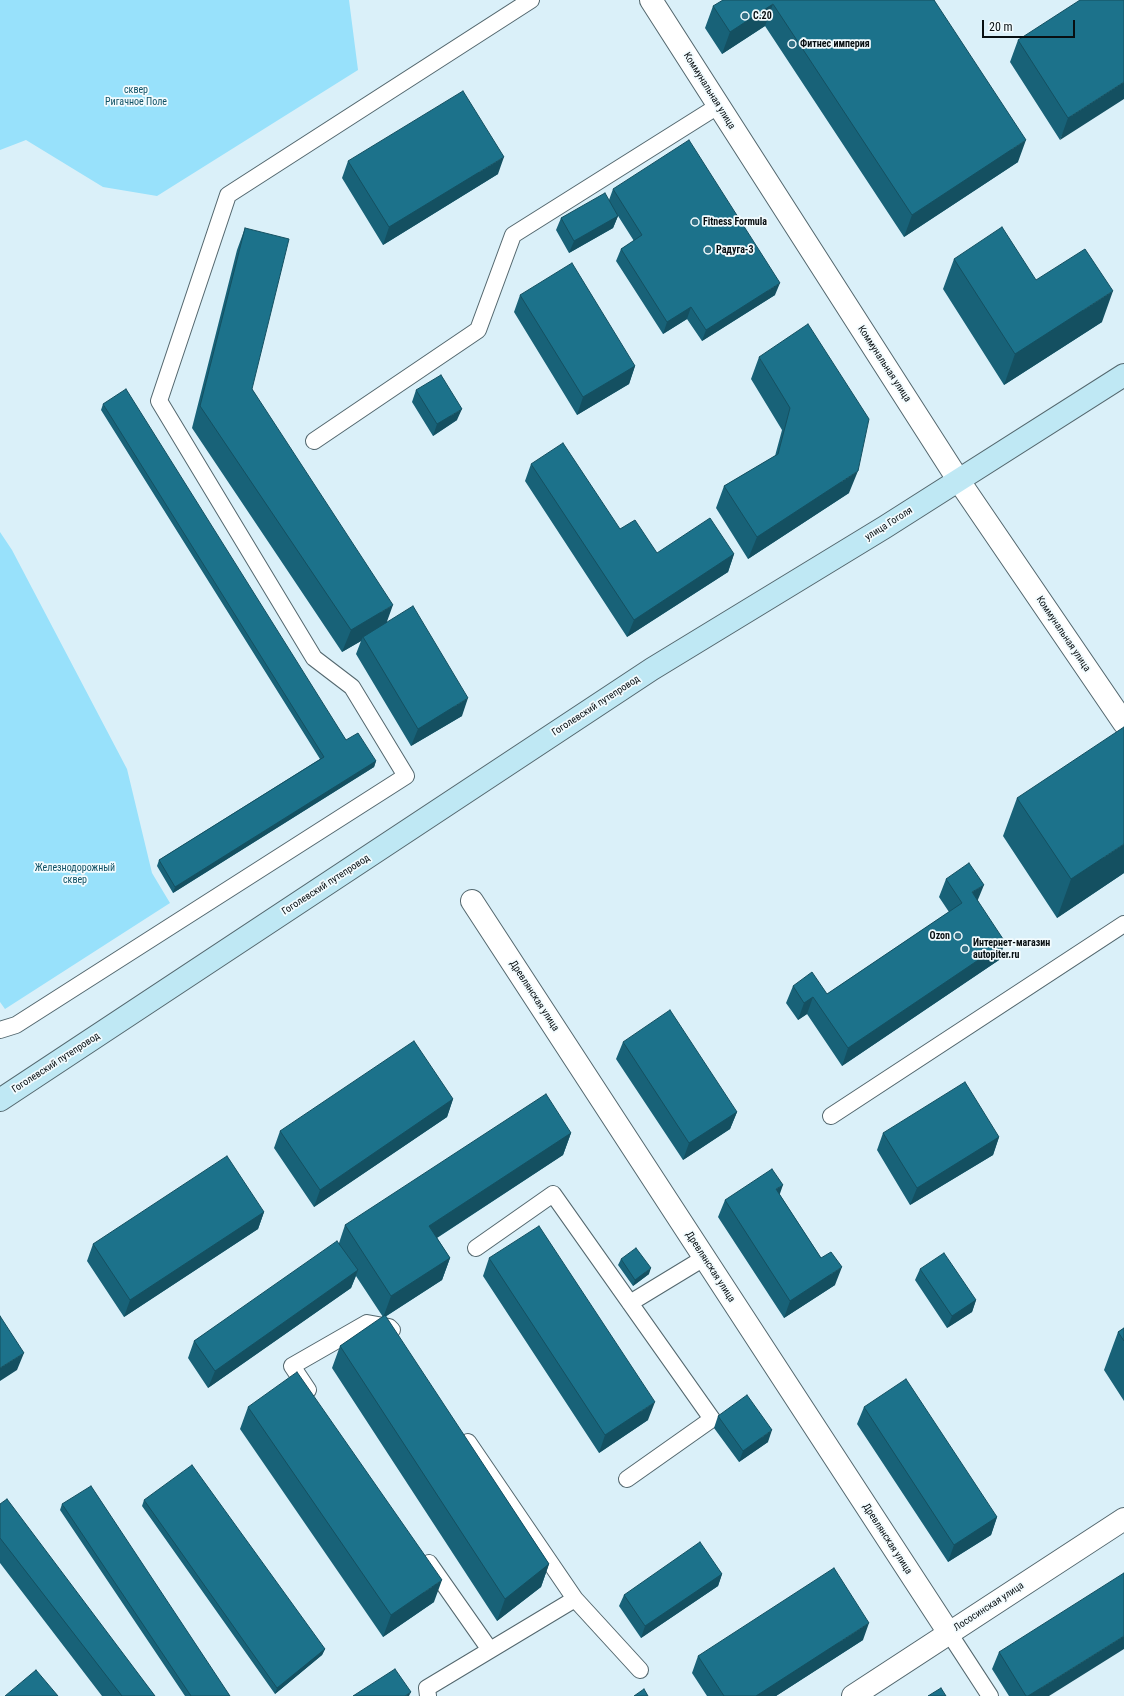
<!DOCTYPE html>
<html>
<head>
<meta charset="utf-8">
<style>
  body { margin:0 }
  #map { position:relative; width:1124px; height:1696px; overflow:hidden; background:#daf0f9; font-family:"Roboto Condensed",sans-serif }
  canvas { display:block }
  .scale { position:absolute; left:982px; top:20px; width:93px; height:18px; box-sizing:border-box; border:2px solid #080f12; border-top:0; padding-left:5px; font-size:12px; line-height:14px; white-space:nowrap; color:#080f12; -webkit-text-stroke:3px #f2fbfe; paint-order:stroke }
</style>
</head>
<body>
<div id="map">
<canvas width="1124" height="1696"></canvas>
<div class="scale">20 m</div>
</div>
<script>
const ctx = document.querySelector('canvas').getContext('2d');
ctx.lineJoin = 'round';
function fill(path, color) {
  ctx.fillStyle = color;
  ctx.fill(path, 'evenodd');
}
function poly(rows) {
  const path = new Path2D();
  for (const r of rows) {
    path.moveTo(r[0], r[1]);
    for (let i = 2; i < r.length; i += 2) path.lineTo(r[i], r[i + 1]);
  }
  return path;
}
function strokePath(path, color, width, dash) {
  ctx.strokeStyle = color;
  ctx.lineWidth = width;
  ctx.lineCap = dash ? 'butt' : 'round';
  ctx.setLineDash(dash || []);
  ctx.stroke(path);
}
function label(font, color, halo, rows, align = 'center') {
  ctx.font = font + ' "Roboto Condensed",sans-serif';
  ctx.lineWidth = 3.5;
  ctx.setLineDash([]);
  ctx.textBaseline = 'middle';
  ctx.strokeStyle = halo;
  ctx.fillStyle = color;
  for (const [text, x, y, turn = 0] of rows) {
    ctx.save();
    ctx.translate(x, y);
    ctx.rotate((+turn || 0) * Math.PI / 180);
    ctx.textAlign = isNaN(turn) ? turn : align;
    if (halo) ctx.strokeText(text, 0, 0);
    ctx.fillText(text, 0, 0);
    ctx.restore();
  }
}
fill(poly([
  [0,0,349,0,358,70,157,196,103,187,26,140,0,150],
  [0,532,12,550,127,769,152,873,170,903,5,1009,0,1002]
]), '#98e1fb');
const lane = poly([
  [314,441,478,330,513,235,718,106],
  [0,1030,16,1025,406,776,352,687,314,658,159,401,228,195,531,0],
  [831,1116,1124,924],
  [476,1248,553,1194,712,1419,627,1479],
  [630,1303,704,1258],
  [308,1390,292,1366,367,1323,389,1327,392,1330],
  [468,1442,575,1599],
  [429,1563,490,1650],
  [949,1633,990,1696],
  [428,1696,427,1688,575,1599,640,1670]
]);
const street = poly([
  [651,0,959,481,1124,723],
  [472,901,949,1633],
  [853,1696,1124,1519]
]);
const secondary = poly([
  [0,1100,652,669,885,527,1124,375]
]);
strokePath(lane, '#53676e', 18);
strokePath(street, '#53676e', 24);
strokePath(secondary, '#53676e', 24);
strokePath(lane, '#fff', 16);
strokePath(street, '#fff', 22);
strokePath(secondary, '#bfe8f4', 22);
fill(poly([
  [934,0,1018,162,904,237,765,26,722,54,705,28,713,6],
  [1124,0,1060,140,1010,62,1018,40],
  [348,161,498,174,383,245,342,178],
  [613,189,775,295,702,341,687,319,663,334,616,261,621,249,634,241,613,208,618,216,613,228,569,253,556,230,561,218,609,200],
  [245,228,252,389,387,623,462,716,411,746,356,654,361,641,342,652,192,428,237,250],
  [954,259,1036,280,1102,322,1004,385,943,289],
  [520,295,635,366,629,384,577,415,514,312],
  [759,357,849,493,748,559,716,508,724,486,775,456,782,430,751,379],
  [416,390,457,420,433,436,412,402],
  [103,404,346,740,376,761,374,767,173,893,157,866,159,860,320,759,101,410],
  [531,464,620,529,657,553,734,554,728,572,627,637,525,481],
  [1017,798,1124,873,1057,918,1003,836],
  [946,879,978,901,999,960,842,1066,807,1014,798,1020,786,1003,793,986,827,994,949,912,939,897],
  [623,1042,737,1112,730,1129,683,1160,616,1059],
  [453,1099,447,1117,314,1207,274,1148,280,1131],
  [571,1133,563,1155,437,1238,450,1258,442,1280,385,1317,549,1564,541,1587,497,1621,332,1368,340,1346,383,1317,356,1276,351,1288,208,1388,188,1358,194,1341,339,1243,345,1225],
  [883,1133,999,1137,993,1155,910,1205,877,1150],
  [780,1195,821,1258,835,1285,784,1318,718,1217,725,1200],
  [264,1212,258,1229,124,1317,87,1261,93,1244],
  [489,1258,648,1420,599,1453,483,1276],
  [621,1259,649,1274,633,1286,618,1265],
  [920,1269,976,1300,972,1312,947,1328,915,1280],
  [1124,1328,1124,1401,1104,1370,1118,1332],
  [248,1407,434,1602,383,1637,240,1429],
  [864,1407,997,1517,991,1535,948,1562,857,1424],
  [718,1416,768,1442,739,1462,714,1428],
  [144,1500,325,1649,322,1655,275,1694,142,1506],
  [0,1504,155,1696,102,1696,0,1563],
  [62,1504,230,1696,185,1696,60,1510],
  [722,1574,718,1586,641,1638,619,1606,624,1595],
  [863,1640,776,1696,707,1696,692,1673,698,1656],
  [999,1652,1049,1696,1009,1696,992,1669]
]), '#186278');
fill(poly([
  [773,4,765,26,722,54,730,32],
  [1124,82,1124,99,1060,140,1068,118],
  [1026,140,1018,162,904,237,912,215],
  [504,157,498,174,383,245,389,227],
  [618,216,613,228,569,253,574,241],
  [780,283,775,295,702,341,706,330],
  [1113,291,1102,322,1004,385,1015,354],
  [691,307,687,319,663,334,667,322],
  [635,366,629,384,577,415,583,397],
  [462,409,457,420,433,436,437,424],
  [858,471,849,493,748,559,757,537],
  [734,554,728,572,627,637,634,620],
  [393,605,385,627,363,637,361,641,342,652,351,630],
  [468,698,462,716,411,746,418,729],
  [376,761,374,767,173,893,175,887],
  [1124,844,1124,873,1057,918,1071,879],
  [984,885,977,902,972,892],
  [1005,942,999,960,842,1066,848,1048],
  [813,997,807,1014,798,1020,804,1003],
  [453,1099,447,1117,314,1207,320,1190],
  [737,1112,730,1129,683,1160,689,1143],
  [571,1133,563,1155,421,1248,429,1226],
  [999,1137,993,1155,910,1205,917,1188],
  [783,1185,777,1202,776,1189],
  [264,1212,258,1229,124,1317,130,1300],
  [450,1258,442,1280,383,1318,391,1296],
  [842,1267,835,1285,784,1318,790,1301],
  [651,1268,649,1274,633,1286,635,1280],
  [358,1270,351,1288,208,1388,215,1371],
  [976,1300,972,1312,947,1328,952,1316],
  [24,1353,17,1370,0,1381,0,1368],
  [655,1402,648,1420,599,1453,605,1435],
  [772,1430,768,1442,739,1462,743,1451],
  [997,1517,991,1535,948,1562,954,1545],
  [549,1564,541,1587,497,1621,505,1599],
  [722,1574,718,1586,641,1638,645,1626],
  [442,1580,434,1602,383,1637,391,1615],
  [869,1623,863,1640,776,1696,756,1696],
  [1124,1636,1124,1649,1049,1696,1028,1696],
  [325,1649,322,1655,275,1694,277,1688],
  [411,1692,409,1696,405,1696]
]), '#145061');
const building = poly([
  [723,0,934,0,1026,140,912,215,773,4,730,32,713,6,723,0],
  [1080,0,1124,0,1124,82,1068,118,1018,40,1080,0],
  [463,91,504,157,389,227,348,161,463,91],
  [689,140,780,283,706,330,691,307,667,322,621,249,642,235,613,189,689,140],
  [605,193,618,216,574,241,561,218,605,193],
  [1002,227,1036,280,1085,249,1113,291,1015,354,954,259,1002,227],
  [245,228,289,239,252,389,393,605,351,630,200,406,245,228],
  [572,263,635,366,583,397,520,295,572,263],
  [808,324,869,419,858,471,757,537,724,486,778,454,790,408,759,357,808,324],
  [441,375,462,409,437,424,416,390,441,375],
  [126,389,346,740,358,733,376,761,175,887,159,860,324,757,103,404,126,389],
  [563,443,620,529,635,520,657,553,710,518,734,554,634,620,531,464,563,443],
  [413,606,468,698,418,729,363,637,413,606],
  [1124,727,1124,844,1071,879,1017,798,1124,727],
  [969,863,984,885,972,892,1005,942,848,1048,813,997,804,1003,793,986,812,972,827,994,962,903,946,879,969,863],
  [670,1010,737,1112,689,1143,623,1042,670,1010],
  [414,1041,453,1099,320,1190,280,1131,414,1041],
  [965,1082,999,1137,917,1188,883,1133,965,1082],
  [546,1094,571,1133,429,1226,450,1258,391,1296,345,1225,546,1094],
  [227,1156,264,1212,130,1300,93,1244,227,1156],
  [772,1169,783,1185,776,1189,821,1258,831,1252,842,1267,790,1301,725,1200,772,1169],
  [539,1226,655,1402,605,1435,489,1258,539,1226],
  [337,1241,358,1270,215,1371,194,1341,337,1241],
  [636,1248,651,1268,635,1280,621,1259,636,1248],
  [944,1253,976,1300,952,1316,920,1269,944,1253],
  [385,1315,549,1564,505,1599,340,1346,385,1315],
  [0,1316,24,1353,0,1368,0,1316],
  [1124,1328,1124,1341,1118,1332,1124,1328],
  [297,1372,442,1580,391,1615,248,1407,297,1372],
  [906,1379,997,1517,954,1545,864,1407,906,1379],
  [747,1395,772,1430,743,1451,718,1416,747,1395],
  [192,1465,325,1649,277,1688,144,1500,192,1465],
  [91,1486,230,1696,191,1696,62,1504,91,1486],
  [7,1499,155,1696,122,1696,0,1538,0,1504,7,1499],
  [700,1542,722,1574,645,1626,624,1595,700,1542],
  [834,1568,869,1623,756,1696,724,1696,698,1656,834,1568],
  [1124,1573,1124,1636,1028,1696,1026,1696,999,1652,1124,1573],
  [395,1669,411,1692,405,1696,353,1696,395,1669],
  [36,1670,58,1696,5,1696,36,1670],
  [941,1688,946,1696,928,1696,941,1688],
  [644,1689,648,1696,634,1696,644,1689]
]);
fill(building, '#1c728b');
strokePath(building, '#145061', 1);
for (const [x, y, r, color] of [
  [745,16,4,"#337287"],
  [792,44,4,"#337287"],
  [695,222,4,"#337287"],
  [708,250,4,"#337287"],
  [958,936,4,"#337287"],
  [965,949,4,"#337287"]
]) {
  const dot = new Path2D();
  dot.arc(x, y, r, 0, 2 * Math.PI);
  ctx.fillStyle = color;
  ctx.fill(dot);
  strokePath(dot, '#f2fbfe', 1.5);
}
label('bold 10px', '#080f12', '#f2fbfe', [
  ["C.20",753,16],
  ["Фитнес империя",800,44],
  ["Fitness Formula",703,222],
  ["Радуга-3",716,250],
  ["Ozon",950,936,"right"],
  ["Интернет-магазин",973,943],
  ["autopiter.ru",973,955]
], 'left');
label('10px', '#0f5165', '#f2fbfe', [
  ["сквер",136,90],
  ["Ригачное Поле",136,102],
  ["Железнодорожный",75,868],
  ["сквер",75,880]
]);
label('10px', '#080f12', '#f2fbfe', [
  ["Коммунальная улица",709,91,58],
  ["Коммунальная улица",884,364,57],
  ["улица Гоголя",889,524,-32],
  ["Коммунальная улица",1063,634,56],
  ["Гоголевский путепровод",596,706,-33],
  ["Гоголевский путепровод",326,885,-33],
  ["Древлянская улица",534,996,57],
  ["Гоголевский путепровод",56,1063,-33],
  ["Древлянская улица",710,1267,57],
  ["Древлянская улица",887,1539,57],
  ["Лососинская улица",989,1607,-33]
]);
</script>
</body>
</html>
